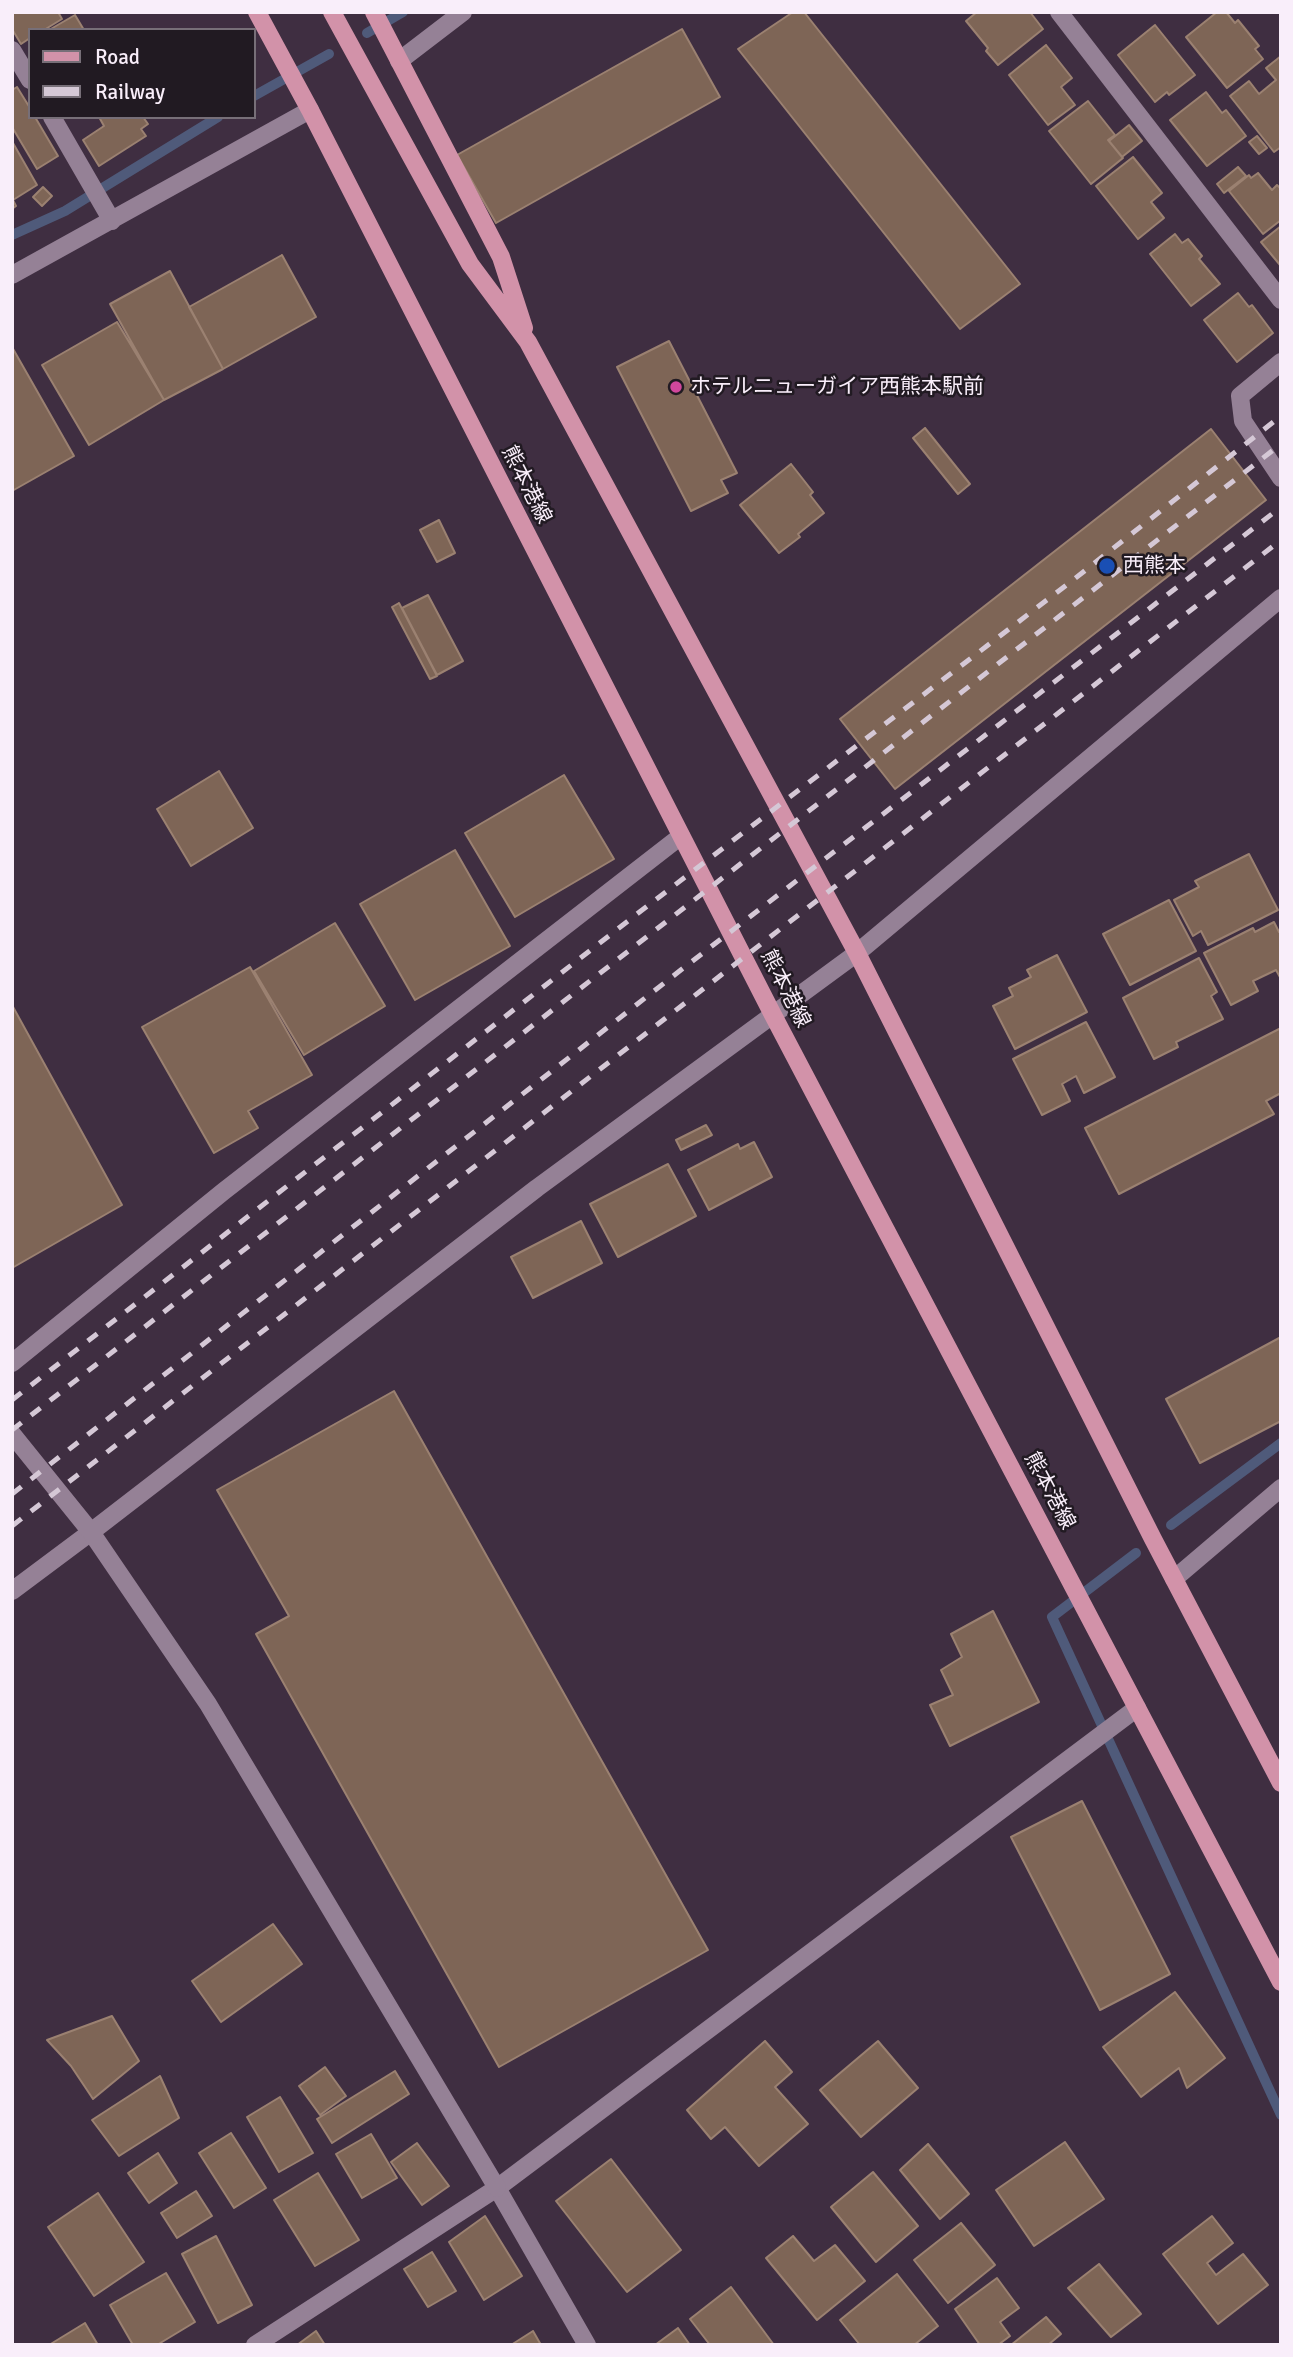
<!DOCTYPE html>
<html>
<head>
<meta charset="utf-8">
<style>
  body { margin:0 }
  #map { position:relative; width:1293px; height:2357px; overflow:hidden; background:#3f2e41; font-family:Signika,sans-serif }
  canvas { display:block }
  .frame { position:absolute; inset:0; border:14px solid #f9eefa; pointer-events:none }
  .legend { position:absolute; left:28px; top:28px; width:228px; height:91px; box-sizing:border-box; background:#211a22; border:2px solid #776f78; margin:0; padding:9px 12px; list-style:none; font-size:21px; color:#f9eefa }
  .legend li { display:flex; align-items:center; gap:14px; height:35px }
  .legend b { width:35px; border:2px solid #776f78 }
</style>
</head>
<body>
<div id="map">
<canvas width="1293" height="2357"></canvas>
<div class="frame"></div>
<ul class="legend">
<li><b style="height:9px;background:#d292a9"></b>Road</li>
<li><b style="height:9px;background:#d5c8d6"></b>Railway</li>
</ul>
</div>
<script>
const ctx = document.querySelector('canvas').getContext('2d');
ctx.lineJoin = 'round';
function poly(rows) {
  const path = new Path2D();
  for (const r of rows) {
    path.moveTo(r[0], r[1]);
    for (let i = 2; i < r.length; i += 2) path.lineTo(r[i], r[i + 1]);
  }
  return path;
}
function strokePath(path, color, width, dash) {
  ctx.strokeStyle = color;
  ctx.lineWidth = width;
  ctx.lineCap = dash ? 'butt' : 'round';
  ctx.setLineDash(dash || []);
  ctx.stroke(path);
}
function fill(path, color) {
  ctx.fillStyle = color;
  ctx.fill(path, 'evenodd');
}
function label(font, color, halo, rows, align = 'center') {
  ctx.font = font + ' Signika,"Noto Sans JP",sans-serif';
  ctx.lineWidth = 5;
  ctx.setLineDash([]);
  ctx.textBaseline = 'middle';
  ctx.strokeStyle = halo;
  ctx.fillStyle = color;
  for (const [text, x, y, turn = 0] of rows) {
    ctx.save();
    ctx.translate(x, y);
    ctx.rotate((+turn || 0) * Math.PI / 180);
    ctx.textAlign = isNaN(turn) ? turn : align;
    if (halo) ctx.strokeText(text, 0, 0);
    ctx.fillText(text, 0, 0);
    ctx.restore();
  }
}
strokePath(poly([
  [367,33,403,12],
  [254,96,329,54],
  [12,235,65,211,218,117],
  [1171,1525,1281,1443],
  [1136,1553,1052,1617,1281,2115]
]), '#4f5a7a', 10);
const building = poly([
  [12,12,58,12,62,19,44,30,30,30,30,38,21,44,12,29,12,12],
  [793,12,804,12,1020,284,960,329,738,49,793,12],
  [977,12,1030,12,1043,29,998,65,986,51,988,48,966,21,977,12],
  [1217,12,1226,12,1235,23,1238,20,1259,46,1255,49,1263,59,1227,88,1186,37,1217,12],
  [75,15,84,30,49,30,75,15],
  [1155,25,1195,75,1169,95,1167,92,1155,102,1118,55,1155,25],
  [682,29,720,97,496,223,457,155,682,29],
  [1046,45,1072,78,1061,87,1075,105,1048,125,1009,75,1046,45],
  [1281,56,1281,147,1274,152,1230,96,1249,81,1259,94,1276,80,1266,68,1281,56],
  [17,87,30,108,30,117,35,117,58,156,37,169,12,127,12,90,17,87],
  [1206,92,1222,113,1226,110,1246,136,1207,166,1170,120,1206,92],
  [1088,101,1115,135,1108,140,1123,158,1091,184,1049,131,1088,101],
  [99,117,143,117,148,124,141,129,146,136,99,166,83,140,104,126,99,117],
  [1129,125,1142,141,1122,157,1109,141,1129,125],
  [1257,136,1267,148,1259,154,1249,142,1257,136],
  [13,143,37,185,13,200,16,206,12,209,13,143],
  [1133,157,1162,193,1151,202,1164,218,1138,239,1096,186,1133,157],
  [1238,167,1246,176,1224,193,1217,184,1238,167],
  [1258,173,1272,190,1277,185,1281,189,1281,220,1263,234,1229,191,1249,175,1251,178,1258,173],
  [43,187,52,196,42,206,33,197,43,187],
  [1281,226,1281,265,1280,265,1261,242,1281,226],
  [1175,234,1182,243,1188,239,1202,256,1199,259,1220,284,1191,306,1150,254,1175,234],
  [282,255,316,317,223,369,189,307,282,255],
  [170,271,223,369,164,400,110,304,170,271],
  [1238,293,1249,307,1252,305,1273,333,1237,362,1204,320,1238,293],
  [117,322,164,400,89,445,42,365,117,322],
  [669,341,737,473,721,480,728,493,691,511,617,367,669,341],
  [12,347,74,456,12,491,12,347],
  [925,428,970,484,958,494,913,438,925,428],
  [1211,429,1266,500,895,789,840,719,1211,429],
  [791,464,813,492,810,495,824,513,798,534,800,537,779,553,740,505,791,464],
  [439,520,455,553,437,562,420,530,439,520],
  [428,595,463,661,437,675,402,608,428,595],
  [399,603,437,676,430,679,392,607,399,603],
  [219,771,253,828,191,866,157,809,219,771],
  [564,775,614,859,515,917,465,833,564,775],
  [455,850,510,946,415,1000,360,904,455,850],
  [1249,854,1278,910,1208,945,1201,931,1193,936,1174,900,1199,887,1195,881,1249,854],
  [1169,900,1196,951,1130,985,1103,934,1169,900],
  [1274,922,1279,932,1281,931,1281,979,1276,970,1253,981,1258,991,1231,1005,1204,953,1253,928,1255,932,1274,922],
  [335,923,385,1006,304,1055,254,971,335,923],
  [1057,955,1087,1012,1015,1049,993,1006,1013,996,1009,988,1031,977,1027,970,1057,955],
  [1199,958,1217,992,1211,996,1223,1019,1176,1042,1178,1047,1154,1059,1123,998,1199,958],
  [250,967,312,1075,248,1111,258,1128,214,1153,142,1027,250,967],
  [12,1005,122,1205,12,1268,12,1005],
  [1086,1022,1115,1077,1084,1093,1076,1076,1062,1084,1070,1101,1042,1115,1013,1059,1086,1022],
  [1281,1028,1281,1093,1266,1101,1274,1114,1119,1194,1085,1128,1281,1028],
  [706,1125,712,1135,681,1150,676,1140,706,1125],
  [754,1142,772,1177,709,1210,688,1170,738,1144,740,1149,754,1142],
  [668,1164,696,1216,618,1257,590,1204,668,1164],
  [581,1221,602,1263,533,1298,511,1257,581,1221],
  [1281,1337,1281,1421,1200,1463,1166,1399,1281,1337],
  [394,1391,708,1950,499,2067,256,1634,289,1616,217,1490,394,1391],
  [993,1611,1039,1702,950,1746,930,1705,953,1695,941,1670,962,1657,951,1634,993,1611],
  [1082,1801,1170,1974,1100,2010,1011,1837,1082,1801],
  [273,1924,302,1964,221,2022,192,1981,273,1924],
  [1175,1992,1225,2058,1187,2088,1179,2068,1141,2097,1103,2047,1175,1992],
  [112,2016,139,2061,93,2099,71,2066,47,2040,112,2016],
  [765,2041,792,2072,775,2087,808,2124,759,2166,725,2127,711,2139,687,2110,765,2041],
  [878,2041,918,2088,861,2137,820,2090,878,2041],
  [325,2067,346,2096,320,2115,299,2086,325,2067],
  [395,2071,409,2094,332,2143,317,2119,395,2071],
  [160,2076,179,2118,119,2156,92,2120,160,2076],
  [280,2097,313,2153,279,2172,247,2117,280,2097],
  [231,2133,266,2188,234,2208,199,2153,231,2133],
  [371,2134,397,2178,362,2198,336,2154,371,2134],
  [1065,2142,1104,2199,1034,2246,996,2190,1065,2142],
  [417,2143,449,2186,422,2205,391,2162,417,2143],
  [928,2144,969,2194,940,2219,900,2170,928,2144],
  [158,2153,177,2183,149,2203,128,2173,158,2153],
  [611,2159,681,2250,627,2292,556,2201,611,2159],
  [873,2172,918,2226,876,2262,831,2207,873,2172],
  [318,2173,359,2240,315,2266,274,2200,318,2173],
  [196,2191,212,2216,177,2238,161,2213,196,2191],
  [98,2193,144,2262,94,2296,48,2227,98,2193],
  [485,2216,522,2276,484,2300,449,2242,485,2216],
  [1212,2216,1233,2243,1207,2263,1216,2275,1243,2254,1268,2285,1218,2324,1163,2254,1212,2216],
  [961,2223,995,2265,948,2303,914,2260,961,2223],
  [216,2236,252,2305,218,2323,182,2254,216,2236],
  [793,2236,814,2261,835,2245,865,2281,817,2320,766,2258,793,2236],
  [432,2252,456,2291,428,2307,404,2269,432,2252],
  [1099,2264,1141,2314,1111,2337,1068,2288,1099,2264],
  [166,2273,195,2322,157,2345,133,2345,110,2305,166,2273],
  [897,2274,938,2326,914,2345,860,2345,840,2320,897,2274],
  [997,2278,1019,2308,1000,2322,1010,2336,998,2345,980,2345,955,2309,997,2278],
  [731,2287,774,2345,710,2345,690,2319,731,2287],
  [1046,2317,1061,2334,1048,2345,1011,2345,1046,2317],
  [85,2323,98,2345,49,2345,85,2323],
  [678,2328,690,2345,655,2345,678,2328],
  [316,2331,325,2345,297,2345,316,2331],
  [533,2331,541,2345,511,2345,533,2331]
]);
fill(building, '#7e6556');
strokePath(building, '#9b8171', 2);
strokePath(poly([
  [1059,12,1281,300],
  [12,50,30,80],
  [399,61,463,12],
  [52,117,112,221],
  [12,275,310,110],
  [857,953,1281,598],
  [12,1363,224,1191,681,836],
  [1174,1579,1281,1488],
  [12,1591,91,1532],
  [497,2188,587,2345],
  [255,2345,497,2188,1137,1708]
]), '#958196', 18);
strokePath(poly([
  [1281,362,1240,396,1243,421,1281,478],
  [12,1434,91,1532,208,1704,497,2188],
  [91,1532,537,1188,857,953]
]), '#958196', 18);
strokePath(poly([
  [257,12,310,110,773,1015,1281,1982],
  [332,12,470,264,528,342,857,953,1153,1539,1281,1783],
  [374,12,501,257,524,328]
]), '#d292a9', 18);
strokePath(poly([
  [12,1400,637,914,1073,580,1281,416],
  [12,1430,1281,444],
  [12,1494,677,973,1281,507],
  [12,1526,1281,540]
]), '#d5c8d6', 5, [12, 12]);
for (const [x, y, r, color] of [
  [676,387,7,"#d1479c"],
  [1107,566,9,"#1a4fb4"]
]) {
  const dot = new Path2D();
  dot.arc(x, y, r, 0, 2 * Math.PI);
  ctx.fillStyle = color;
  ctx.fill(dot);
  strokePath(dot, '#211a22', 2.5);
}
label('21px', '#f9eefa', '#211a22', [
  ["ホテルニューガイア西熊本駅前",690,387],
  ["西熊本",1123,566]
], 'left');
label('21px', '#f9eefa', '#211a22', [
  ["熊本港線",526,485,63],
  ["熊本港線",785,989,63],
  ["熊本港線",1049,1491,62]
]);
</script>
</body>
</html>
